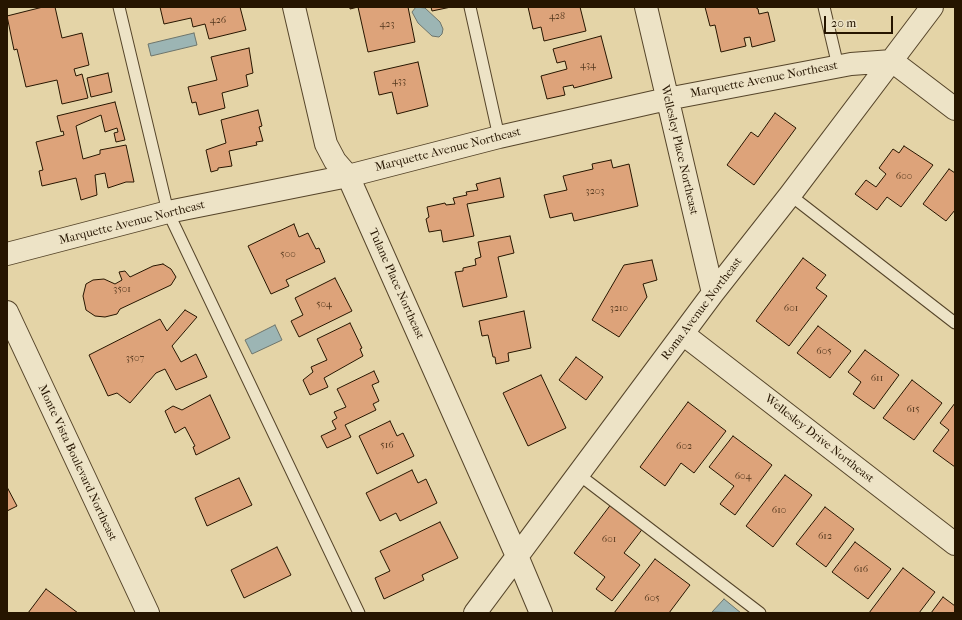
<!DOCTYPE html>
<html>
<head>
<meta charset="utf-8">
<style>
  body { margin:0 }
  #map { position:relative; width:962px; height:620px; overflow:hidden; background:#e4d4a7; font-family:"IM FELL French Canon",serif }
  canvas { display:block }
  .frame { position:absolute; inset:0; border:8px solid #261500; pointer-events:none }
  .scale { position:absolute; left:824px; top:16px; width:69px; height:18px; box-sizing:border-box; border:2px solid #261500; border-top:0; padding-left:5px; font-size:12px; line-height:14px; white-space:nowrap; color:#261500; -webkit-text-stroke:3px #ede3c6; paint-order:stroke }
</style>
</head>
<body>
<div id="map">
<canvas width="962" height="620"></canvas>
<div class="frame"></div>
<div class="scale">20 m</div>
</div>
<script>
const ctx = document.querySelector('canvas').getContext('2d');
ctx.lineJoin = 'round';
function fill(path, color) {
  ctx.fillStyle = color;
  ctx.fill(path, 'evenodd');
}
function poly(rows) {
  const path = new Path2D();
  for (const r of rows) {
    path.moveTo(r[0], r[1]);
    for (let i = 2; i < r.length; i += 2) path.lineTo(r[i], r[i + 1]);
  }
  return path;
}
function strokePath(path, color, width, dash) {
  ctx.strokeStyle = color;
  ctx.lineWidth = width;
  ctx.lineCap = dash ? 'butt' : 'round';
  ctx.setLineDash(dash || []);
  ctx.stroke(path);
}
function label(font, color, halo, rows, align = 'center') {
  ctx.font = font + ' "IM FELL French Canon",serif';
  ctx.lineWidth = 4;
  ctx.setLineDash([]);
  ctx.textBaseline = 'middle';
  ctx.strokeStyle = halo;
  ctx.fillStyle = color;
  for (const [text, x, y, turn = 0] of rows) {
    ctx.save();
    ctx.translate(x, y);
    ctx.rotate((+turn || 0) * Math.PI / 180);
    ctx.textAlign = isNaN(turn) ? turn : align;
    if (halo) ctx.strokeText(text, 0, 0);
    ctx.fillText(text, 0, 0);
    ctx.restore();
  }
}
const water = poly([
  [416,7,425,8,440,22,443,29,442,34,439,37,432,36,418,23,412,12,416,7],
  [194,33,197,45,151,56,148,44,194,33],
  [275,325,282,340,252,354,245,340,275,325],
  [724,599,741,613,712,612,724,599]
]);
fill(water, '#9cb5b4');
strokePath(water, '#6d756c', 1);
const building = poly([
  [43,7,55,7,62,38,82,33,89,65,74,69,76,76,82,74,88,98,62,104,57,80,26,87,17,49,14,50,7,16,43,7],
  [160,7,240,7,246,30,209,39,205,24,193,27,191,18,164,24,160,7],
  [350,7,408,7,415,42,368,52,358,7,350,9,350,7],
  [431,7,451,7,432,11,431,7],
  [528,7,580,7,586,31,544,41,541,27,533,29,528,7],
  [705,7,755,7,758,9,759,14,768,12,775,41,752,47,750,37,744,38,746,46,721,52,715,25,710,26,705,7],
  [601,36,612,78,574,88,573,85,563,87,565,95,547,99,541,76,567,69,565,61,557,63,553,49,601,36],
  [249,48,253,73,246,75,248,86,222,93,225,108,199,115,196,102,192,103,188,87,217,80,211,57,249,48],
  [418,62,428,106,397,114,392,92,379,95,374,72,418,62],
  [108,73,112,92,91,97,87,78,108,73],
  [115,102,125,140,116,142,114,133,118,132,117,128,105,132,101,115,76,126,83,159,100,154,100,150,126,145,134,182,126,182,108,188,105,173,95,175,97,195,81,200,76,178,42,186,39,171,43,170,36,142,64,135,63,131,61,132,57,116,115,102],
  [258,110,262,126,259,127,263,141,256,142,257,145,229,151,232,166,218,168,218,170,211,172,206,150,226,143,221,120,258,110],
  [775,113,796,128,754,185,727,165,751,132,758,137,775,113],
  [904,146,933,165,901,207,887,197,877,210,855,194,866,180,876,187,886,174,879,168,893,149,899,153,904,146],
  [611,160,613,168,629,164,638,206,574,221,572,213,550,218,544,195,567,190,563,176,593,169,592,164,611,160],
  [949,169,955,173,955,210,946,221,923,204,949,169],
  [500,178,504,197,467,204,474,236,443,242,441,230,429,232,426,219,429,217,427,207,445,203,446,205,455,204,453,198,467,195,466,192,478,190,476,184,500,178],
  [294,224,299,237,308,233,316,249,319,248,325,262,286,280,289,286,271,294,248,246,294,224],
  [510,236,514,253,498,257,507,297,463,307,455,272,463,271,463,268,476,265,475,259,481,257,478,242,510,236],
  [803,258,826,275,816,288,827,296,789,346,756,321,803,258],
  [652,260,657,280,643,284,647,297,619,337,592,320,624,265,652,260],
  [163,264,171,269,176,277,171,285,120,309,117,314,105,317,95,316,86,310,83,296,86,284,93,280,104,279,115,284,122,280,119,272,125,271,130,277,153,266,163,264],
  [335,278,352,311,299,337,291,321,303,315,295,298,335,278],
  [185,310,197,317,172,346,181,362,196,354,207,377,176,390,165,369,156,373,130,403,117,393,108,396,89,355,160,319,167,331,185,310],
  [524,311,531,348,508,353,509,361,496,364,495,357,493,357,488,335,482,336,479,321,524,311],
  [350,323,362,348,360,349,363,356,324,378,328,387,310,395,303,380,313,372,311,367,327,360,317,339,350,323],
  [818,326,851,351,830,378,797,353,818,326],
  [865,350,899,375,874,409,853,394,861,382,848,372,865,350],
  [576,357,603,377,586,400,559,380,576,357],
  [374,371,379,382,372,385,379,401,373,404,376,410,345,425,351,437,327,448,321,436,336,429,332,421,337,418,334,412,346,407,337,389,374,371],
  [541,375,566,428,528,446,503,393,541,375],
  [912,380,942,403,914,440,883,418,912,380],
  [210,395,230,438,196,455,193,447,195,446,185,427,175,433,165,411,173,406,182,410,210,395],
  [688,402,726,431,694,473,681,463,665,486,640,467,688,402],
  [955,403,955,467,933,451,949,430,940,423,955,403],
  [390,421,397,436,403,433,414,456,377,474,359,436,390,421],
  [733,436,772,465,735,515,720,504,734,486,709,467,733,436],
  [412,470,418,483,426,479,437,503,400,521,396,513,380,521,366,493,412,470],
  [785,475,812,495,773,547,746,526,785,475],
  [239,478,252,505,207,526,195,498,239,478],
  [7,487,17,506,7,511,7,487],
  [612,503,644,527,624,553,640,565,612,601,596,589,605,577,574,553,612,503],
  [825,507,854,529,826,567,796,544,825,507],
  [440,522,458,558,422,575,424,580,384,599,375,578,390,571,380,551,440,522],
  [855,542,891,569,868,599,832,572,855,542],
  [277,547,291,575,244,598,231,570,277,547],
  [655,559,690,585,669,613,614,613,655,559],
  [903,568,935,592,919,613,869,613,903,568],
  [46,589,78,613,28,613,46,589],
  [943,597,955,606,955,613,931,613,943,597]
]);
fill(building, '#dda37a');
strokePath(building, '#261500', 1);
const service = poly([
  [119,7,168,212,359,613],
  [470,7,499,137],
  [824,7,838,66],
  [790,195,955,323],
  [578,474,760,613]
]);
const minor = poly([
  [294,7,326,144,335,161,348,176,517,556,541,613],
  [646,7,713,293],
  [7,254,168,212,348,176,499,137,667,99,851,64,892,61,955,109],
  [683,334,955,544],
  [475,613,713,293,790,195,932,7]
]);
const tertiary = poly([
  [7,312,148,613]
]);
strokePath(service, '#56452a', 13);
strokePath(minor, '#56452a', 24);
strokePath(tertiary, '#56452a', 24);
strokePath(service, '#ede3c6', 11);
strokePath(minor, '#ede3c6', 22);
strokePath(tertiary, '#ede3c6', 22);
label('10px', '#54381e', null, [
  ["428",557,17],
  ["426",218,21],
  ["423",387,25],
  ["434",588,66],
  ["433",399,82],
  ["600",904,177],
  ["3203",595,192],
  ["500",288,255],
  ["3501",122,290],
  ["504",324,305],
  ["3210",619,309],
  ["601",791,309],
  ["605",824,352],
  ["3507",135,359],
  ["611",877,379],
  ["615",913,410],
  ["516",387,446],
  ["602",684,447],
  ["604",743,477],
  ["610",779,511],
  ["612",825,537],
  ["601",609,540],
  ["616",861,570],
  ["605",652,599]
]);
label('12px', '#261500', '#ede3c6', [
  ["Marquette Avenue Northeast",764,80,-11],
  ["Marquette Avenue Northeast",448,150,-14],
  ["Wellesley Place Northeast",679,150,77],
  ["Marquette Avenue Northeast",132,223,-14],
  ["Tulane Place Northeast",396,284,66],
  ["Roma Avenue Northeast",702,309,-53],
  ["Wellesley Drive Northeast",819,439,38],
  ["Monte Vista Boulevard Northeast",77,463,65]
]);
</script>
</body>
</html>
